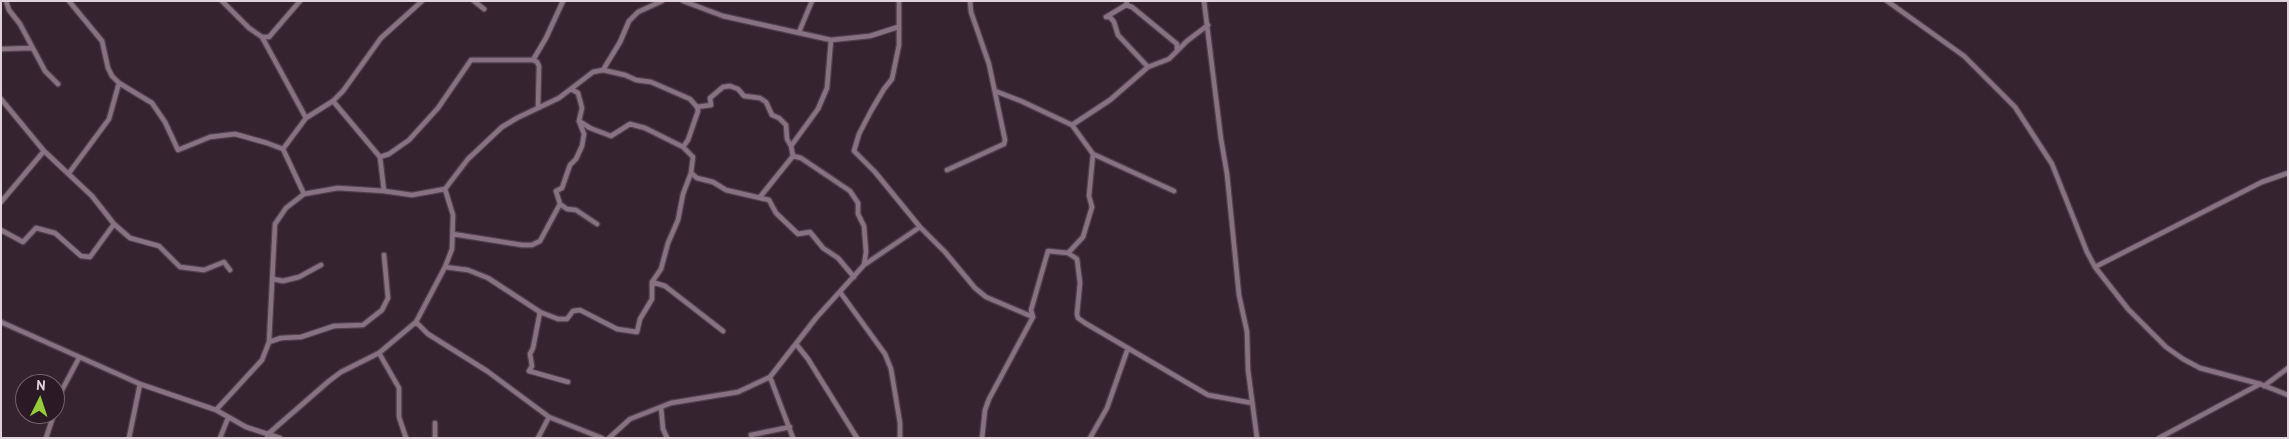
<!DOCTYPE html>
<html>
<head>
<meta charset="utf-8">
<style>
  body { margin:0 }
  #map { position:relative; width:2289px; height:439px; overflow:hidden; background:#362330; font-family:"PT Sans",sans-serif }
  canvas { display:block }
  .frame { position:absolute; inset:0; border:2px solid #e0d3dc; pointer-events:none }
  .north { position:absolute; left:15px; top:374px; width:50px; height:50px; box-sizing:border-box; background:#2b1a26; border:1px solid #73646f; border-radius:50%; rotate:4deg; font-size:14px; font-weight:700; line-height:20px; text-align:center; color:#e0d3dc }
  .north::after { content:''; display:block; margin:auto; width:18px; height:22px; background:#96cc39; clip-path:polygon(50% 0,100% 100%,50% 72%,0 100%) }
</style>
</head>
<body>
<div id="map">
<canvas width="2289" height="439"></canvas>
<div class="frame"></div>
<div class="north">N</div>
</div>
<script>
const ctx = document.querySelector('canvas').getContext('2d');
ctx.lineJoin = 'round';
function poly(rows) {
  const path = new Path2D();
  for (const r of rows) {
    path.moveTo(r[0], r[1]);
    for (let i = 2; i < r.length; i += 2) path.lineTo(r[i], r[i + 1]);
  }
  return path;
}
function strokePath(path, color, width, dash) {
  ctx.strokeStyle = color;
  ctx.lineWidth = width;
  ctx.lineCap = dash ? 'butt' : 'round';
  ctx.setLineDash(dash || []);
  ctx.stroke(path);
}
const minor = poly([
  [6,1,9,10,20,24,45,71,58,84],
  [69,1,102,41,108,68,112,76,119,83,152,103,165,122,178,150,210,137,235,134,267,143,283,149,304,194],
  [222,1,249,28,262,37,306,118],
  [474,1,484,9],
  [683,1,723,16,831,40,870,36,898,27],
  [899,1,899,45,892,79,884,89,871,111,859,134,854,151,875,172,920,227,945,252,975,288,986,297,1033,317],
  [1127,1,1126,5,1106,17,1110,17,1114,22,1118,35,1148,67],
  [1204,1,1221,139,1227,174,1239,295,1247,332,1248,370,1257,438],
  [1887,1,1964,56,2015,107,2052,164,2087,252,2095,267,2128,309,2166,347,2183,359,2200,368,2260,384,2288,395],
  [1126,5,1132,7,1177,44,1177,50],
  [799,32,812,1],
  [262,37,269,37,300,1],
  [1,49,32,48],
  [603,70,625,75,636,80,651,82,690,99,697,107,698,111,688,140,683,147],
  [995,91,1021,101,1072,125,1093,154,1174,191],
  [1,99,44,151,92,196,114,224,130,238,159,246,180,267,204,270,224,262,230,270],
  [333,101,380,157,384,191],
  [538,107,539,66,537,62,533,60,546,38,563,1],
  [697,107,711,105,710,98,723,87,730,86,738,89,744,96,760,98,766,102,772,115,779,118,786,125,787,139,791,146],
  [1072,125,1110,100,1148,67,1169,59,1187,41,1208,25],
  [283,149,306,118,333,101,343,91,381,38,422,1],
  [793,156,801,158,850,191,858,203,858,214,864,226,866,252,864,265],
  [380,157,389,154,409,140,438,108,471,60,533,60],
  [947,170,1004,144,1005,140,989,64,971,12,970,1],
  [69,173,109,119,119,83],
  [691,173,697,178,713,182,726,190,769,200,776,213,798,234,810,232,823,248,838,258,854,277],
  [760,197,793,156,791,146,818,109,827,88,831,40],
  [1,202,44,151],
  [560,204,567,209,576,210,597,224],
  [1,230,23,242,36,228,55,233,81,256,90,257,114,224],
  [453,234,522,245,532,245,540,241,560,204,556,191,562,188,570,165,576,159,582,146,584,134,579,121,582,108,578,93,571,89],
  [1068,253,1083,237,1092,207,1089,196,1093,154],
  [445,267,468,270,488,278,540,312,558,319,567,319,573,311,580,310,617,329,637,332,640,319,652,299,652,282,661,269,668,243,678,220,683,194,691,173,693,157,683,147,645,128,630,124,611,136,590,128,579,121],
  [2095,267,2262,182,2288,173],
  [273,279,283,281,299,277,321,265],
  [652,282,665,286,723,331],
  [840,292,885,354,891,369,900,423,900,438],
  [540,312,533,348,530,354,532,366,529,371,568,382],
  [1,322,140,384,216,410,246,427,280,438],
  [416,322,428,334,487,371,549,417,602,438],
  [269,342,281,338,301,337,334,326,363,325,382,310,388,298,384,255],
  [796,344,808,359,857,438],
  [379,353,399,388,399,417,406,438],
  [770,377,793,438],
  [2264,386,2288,368],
  [661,407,663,429,667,438],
  [216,410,262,360,269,342,275,224,286,208,304,194,338,188,384,191,412,195,445,189,468,159,502,127,517,118,559,98,593,72,603,70,620,42,629,21,638,12,662,1],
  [55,412,62,390,79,358],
  [435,423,435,438],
  [267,435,329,381,341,372,379,353,416,322,445,267,452,249,453,215,445,189],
  [751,435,790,427],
  [46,438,54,414],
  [129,438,140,384],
  [220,438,228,418],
  [538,438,549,417],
  [609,438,630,419,671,403,738,392,770,377,816,318,864,265,920,227],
  [982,438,985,410,989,399,1033,317,1031,310,1048,251,1068,253,1077,259,1080,283,1077,314,1078,318,1085,323,1208,395,1252,403],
  [1090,438,1107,408,1128,348],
  [2159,438,2260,384]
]);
strokePath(minor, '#50404b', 7);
strokePath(minor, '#887281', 4.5);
</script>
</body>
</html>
